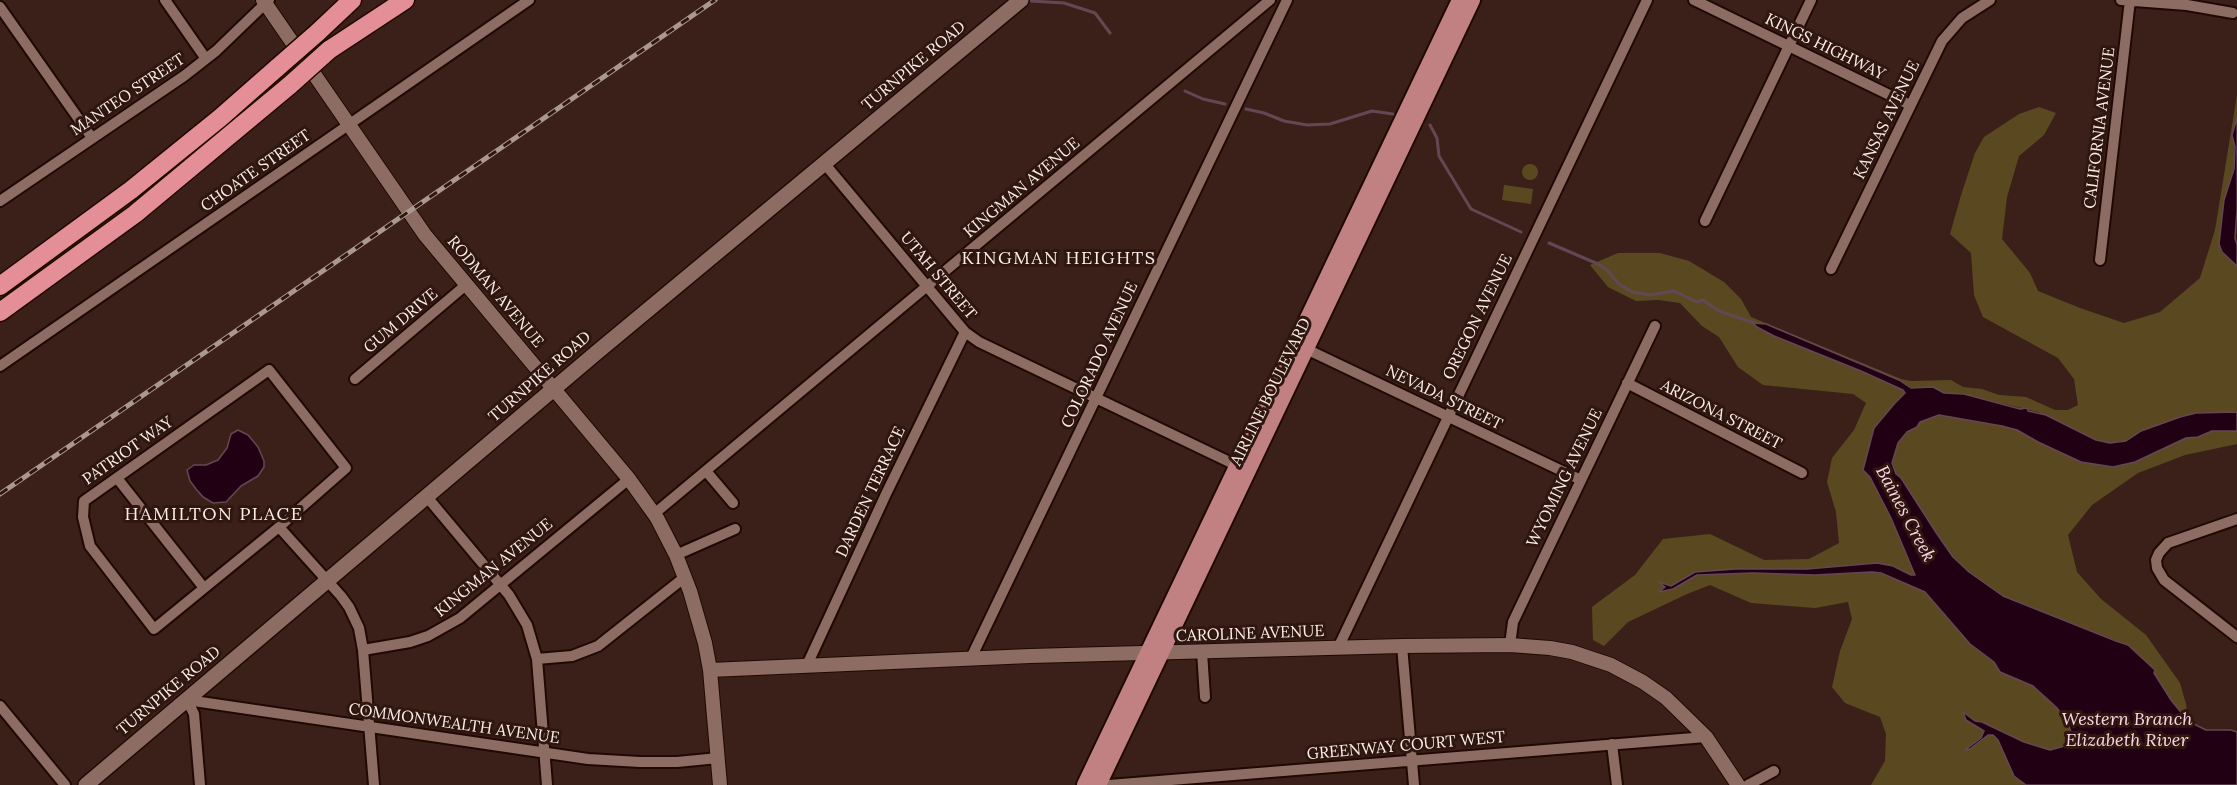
<!DOCTYPE html>
<html>
<head>
<meta charset="utf-8">
<style>
  body { margin:0 }
  canvas { display:block; background:#3a2018 }
</style>
</head>
<body>
<canvas width="2237" height="785"></canvas>
<script>
const ctx = document.querySelector('canvas').getContext('2d');
ctx.lineJoin = 'round';
function fill(path, color) {
  ctx.fillStyle = color;
  ctx.fill(path, 'evenodd');
}
function poly(rows) {
  const path = new Path2D();
  for (const r of rows) {
    if (r.length === 3) {
      path.moveTo(r[0] + r[2], r[1]);
      path.arc(r[0], r[1], r[2], 0, 2 * Math.PI);
      continue;
    }
    path.moveTo(r[0], r[1]);
    for (let i = 2; i < r.length; i += 2) path.lineTo(r[i], r[i + 1]);
  }
  return path;
}
function strokePath(path, color, width, dash) {
  ctx.strokeStyle = color;
  ctx.lineWidth = width;
  ctx.lineCap = dash ? 'butt' : 'round';
  ctx.setLineDash(dash || []);
  ctx.stroke(path);
}
function label(font, color, halo, rows, align = 'center') {
  ctx.font = font + ' Lora,serif';
  ctx.lineWidth = 6;
  ctx.setLineDash([]);
  ctx.textBaseline = 'middle';
  ctx.strokeStyle = halo;
  ctx.fillStyle = color;
  for (const [text, x, y, turn = 0] of rows) {
    ctx.save();
    ctx.translate(x, y);
    ctx.rotate((+turn || 0) * Math.PI / 180);
    ctx.textAlign = isNaN(turn) ? turn : align;
    if (halo) ctx.strokeText(text, 0, 0);
    ctx.fillText(text, 0, 0);
    ctx.restore();
  }
}
fill(poly([
  [2237,95,2237,118,2232,135,2235,147,2234,169,2224,200,2219,244,2222,252,2237,266,2237,412,2196,413,2180,417,2142,431,2126,441,2110,443,2096,440,2038,412,1963,394,1944,393,1933,387,1911,388,1898,380,1766,324,1757,327,1774,336,1861,371,1903,390,1906,394,1895,403,1864,470,1870,477,1891,518,1915,575,1911,575,1893,566,1877,563,1807,569,1735,569,1695,572,1671,586,1662,585,1666,587,1660,590,1673,589,1697,575,1753,573,1815,575,1872,572,1881,573,1925,592,1970,644,1994,662,2000,672,2033,686,2056,707,2067,720,2072,735,2072,744,2068,747,2050,750,2024,742,1982,722,1966,720,1984,731,1981,738,1967,749,1970,749,1988,735,1993,735,1998,740,2014,776,2026,785,1871,785,1885,761,1886,734,1880,717,1845,703,1832,687,1840,651,1852,619,1848,602,1815,608,1751,603,1710,585,1687,594,1628,622,1604,646,1593,640,1592,607,1635,575,1663,539,1710,534,1764,560,1809,559,1839,543,1836,512,1827,482,1832,458,1854,430,1866,403,1853,394,1763,385,1738,367,1719,337,1702,326,1680,303,1658,300,1636,301,1608,287,1590,265,1618,253,1660,253,1689,261,1724,282,1741,299,1751,317,1901,379,1911,381,1951,380,1963,387,1982,389,1999,395,2026,397,2055,410,2068,410,2078,405,2074,379,2058,358,1983,317,1974,295,1971,253,1950,234,1962,192,1975,153,1984,137,2019,114,2039,107,2056,113,2044,135,2019,156,2007,197,2002,239,2030,273,2038,291,2080,308,2124,323,2160,312,2200,278,2215,230],
  [1530,172,8],
  [1504,185,1533,189,1531,204,1502,200],
  [1939,415,2002,426,2017,430,2038,442,2135,462,2186,438,2198,437,2212,431,2237,431,2237,444,2185,455,2138,473,2092,505,2068,535,2077,572,2101,599,2146,635,2180,683,2186,704,2188,721,2171,700,2154,673,2155,670,2128,645,2003,596,1969,572,1953,557,1912,497,1901,478,1895,474,1892,463,1898,443,1907,432,1917,427,1920,422]
]), '#5a4920');
const water = poly([
  [2237,118,2237,210,2235,238,2237,245,2237,266,2222,252,2219,244,2224,200,2234,169,2235,147,2232,135,2237,118],
  [1753,323,1766,324,1899,380,1911,388,1933,387,1944,393,1964,394,2020,409,2027,408,2028,411,2046,415,2096,440,2110,443,2126,441,2141,431,2180,417,2196,413,2237,412,2237,431,2212,431,2198,437,2186,438,2135,462,2113,467,2081,462,2038,442,2017,430,2002,426,1939,415,1920,422,1917,427,1907,432,1898,443,1892,463,1896,474,1901,478,1937,534,1953,557,1969,572,2003,596,2116,641,2128,645,2155,670,2154,673,2171,700,2188,721,2206,730,2231,730,2237,732,2237,785,2026,785,2014,776,1998,740,1993,735,1988,735,1970,749,1965,750,1981,738,1984,731,1966,720,1963,712,1975,721,1982,722,2024,742,2050,750,2072,744,2072,735,2067,720,2056,707,2033,686,2000,672,1994,662,1970,644,1925,592,1881,573,1872,572,1815,575,1753,573,1697,575,1673,589,1659,592,1665,587,1659,582,1671,586,1695,572,1735,569,1807,569,1877,563,1893,566,1911,575,1915,575,1891,518,1870,477,1863,470,1874,428,1895,403,1905,393,1903,390,1861,371,1774,336,1757,327,1753,323],
  [238,430,248,435,258,447,264,461,264,467,258,476,241,486,226,502,213,503,203,497,196,489,190,481,187,470,194,465,206,465,218,460,227,448,231,434,238,430]
]);
fill(water, '#220013');
strokePath(water, '#644754', 1.5);
strokePath(poly([
  [1031,1,1064,3,1095,13,1110,33],
  [1185,91,1203,99,1225,104],
  [1246,109,1264,113,1284,121,1307,125,1330,124,1372,111,1393,114],
  [1430,125,1437,138,1439,156,1471,209,1521,232],
  [1549,243,1598,264,1608,271,1619,284,1632,292,1650,295,1674,291,1697,302,1703,300,1719,311,1754,323]
]), '#644754', 3);
const minor = poly([
  [165,0,206,59],
  [1694,0,1910,105],
  [2121,0,2187,5,2233,13],
  [0,7,92,138],
  [824,163,965,332,979,342,1242,468],
  [0,201,184,76,216,51,269,0],
  [1705,221,1811,0],
  [2100,260,2130,0],
  [1831,269,1942,41,1962,18,1990,0],
  [1302,347,1581,480],
  [0,366,529,0],
  [355,379,467,284],
  [1627,383,1802,473],
  [706,471,733,503],
  [117,478,204,588],
  [427,497,509,595,527,625,537,659,547,785],
  [654,514,1270,0],
  [2237,519,2168,543,2159,553,2156,560,2157,568,2164,580,2237,637],
  [279,527,154,629,90,546,83,517,84,501,269,370,346,468,279,527,341,596,349,607,359,628,363,650,374,785],
  [676,555,735,529],
  [1510,645,1513,622,1655,326],
  [1402,646,1414,785],
  [1338,648,1647,0],
  [363,650,410,642,428,636,460,618,629,479],
  [1202,652,1205,697],
  [971,658,1287,0],
  [537,659,572,656,598,646,685,577],
  [807,665,886,494,965,332],
  [187,700,588,759,640,762,677,762,718,758],
  [187,700,194,714,200,785],
  [0,706,65,785],
  [1612,744,1617,785],
  [1109,785,1706,737],
  [1748,785,1774,771]
]);
const tertiary = poly([
  [263,0,425,235,629,479,657,518,676,555,690,591,705,643,710,670,720,785],
  [710,670,1030,656,1402,646,1510,645,1550,648,1572,652,1611,665,1643,682,1666,698,1706,737,1738,785]
]);
const secondary = poly([
  [86,785,596,353,1021,0]
]);
const primary = poly([
  [1085,785,1460,0],
  [1098,785,1472,0]
]);
const motorway = poly([
  [317,33,352,0],
  [329,50,405,0],
  [0,286,131,190,220,118,278,67],
  [0,312,135,214,290,85]
]);
strokePath(minor, '#200903', 14);
strokePath(tertiary, '#200903', 16);
strokePath(secondary, '#200903', 18);
strokePath(primary, '#200903', 20);
strokePath(motorway, '#200903', 21);
strokePath(minor, '#8c6c63', 10);
strokePath(tertiary, '#8c6c63', 14);
strokePath(secondary, '#8c6c63', 15);
strokePath(primary, '#c18182', 16);
strokePath(motorway, '#e48f97', 18);
const rail = poly([
  [0,494,715,0]
]);
strokePath(rail, '#ab9892', 5);
strokePath(rail, '#2f170f', 3, [9]);
const motorwayBridge = poly([
  [278,67,317,33],
  [290,85,329,50]
]);
strokePath(motorwayBridge, '#200903', 21, []);
strokePath(motorwayBridge, '#e48f97', 18);
label('16px', '#fdeeea', '#2f170f', [
  ["KINGS HIGHWAY",1825,47,26],
  ["TURNPIKE ROAD",914,66,-40],
  ["MANTEO STREET",128,95,-34],
  ["KANSAS AVENUE",1887,120,-64],
  ["CALIFORNIA AVENUE",2100,128,-83],
  ["CHOATE STREET",256,171,-35],
  ["KINGMAN AVENUE",1022,188,-40],
  ["UTAH STREET",938,276,50],
  ["RODMAN AVENUE",495,292,50],
  ["OREGON AVENUE",1478,317,-64],
  ["GUM DRIVE",401,321,-40],
  ["COLORADO AVENUE",1100,355,-65],
  ["TURNPIKE ROAD",540,377,-41],
  ["AIRLINE BOULEVARD",1271,392,-64],
  ["NEVADA STREET",1444,398,26],
  ["ARIZONA STREET",1721,415,27],
  ["PATRIOT WAY",128,451,-35],
  ["WYOMING AVENUE",1565,478,-64],
  ["DARDEN TERRACE",871,492,-65],
  ["KINGMAN AVENUE",494,568,-39],
  ["CAROLINE AVENUE",1250,634,-2],
  ["TURNPIKE ROAD",169,691,-40],
  ["COMMONWEALTH AVENUE",454,724,8],
  ["GREENWAY COURT WEST",1406,746,-5]
]);
ctx.letterSpacing = '1.5px';
label('18px', '#fdeeea', '#2f170f', [
  ["KINGMAN HEIGHTS",1059,259],
  ["HAMILTON PLACE",214,515]
]);
ctx.letterSpacing = '0px';
label('italic 18px', '#fcd4e7', '#2f170f', [
  ["Baines Creek",1905,514,62],
  ["Western Branch",2127,720],
  ["Elizabeth River",2127,741]
]);
</script>
</body>
</html>
